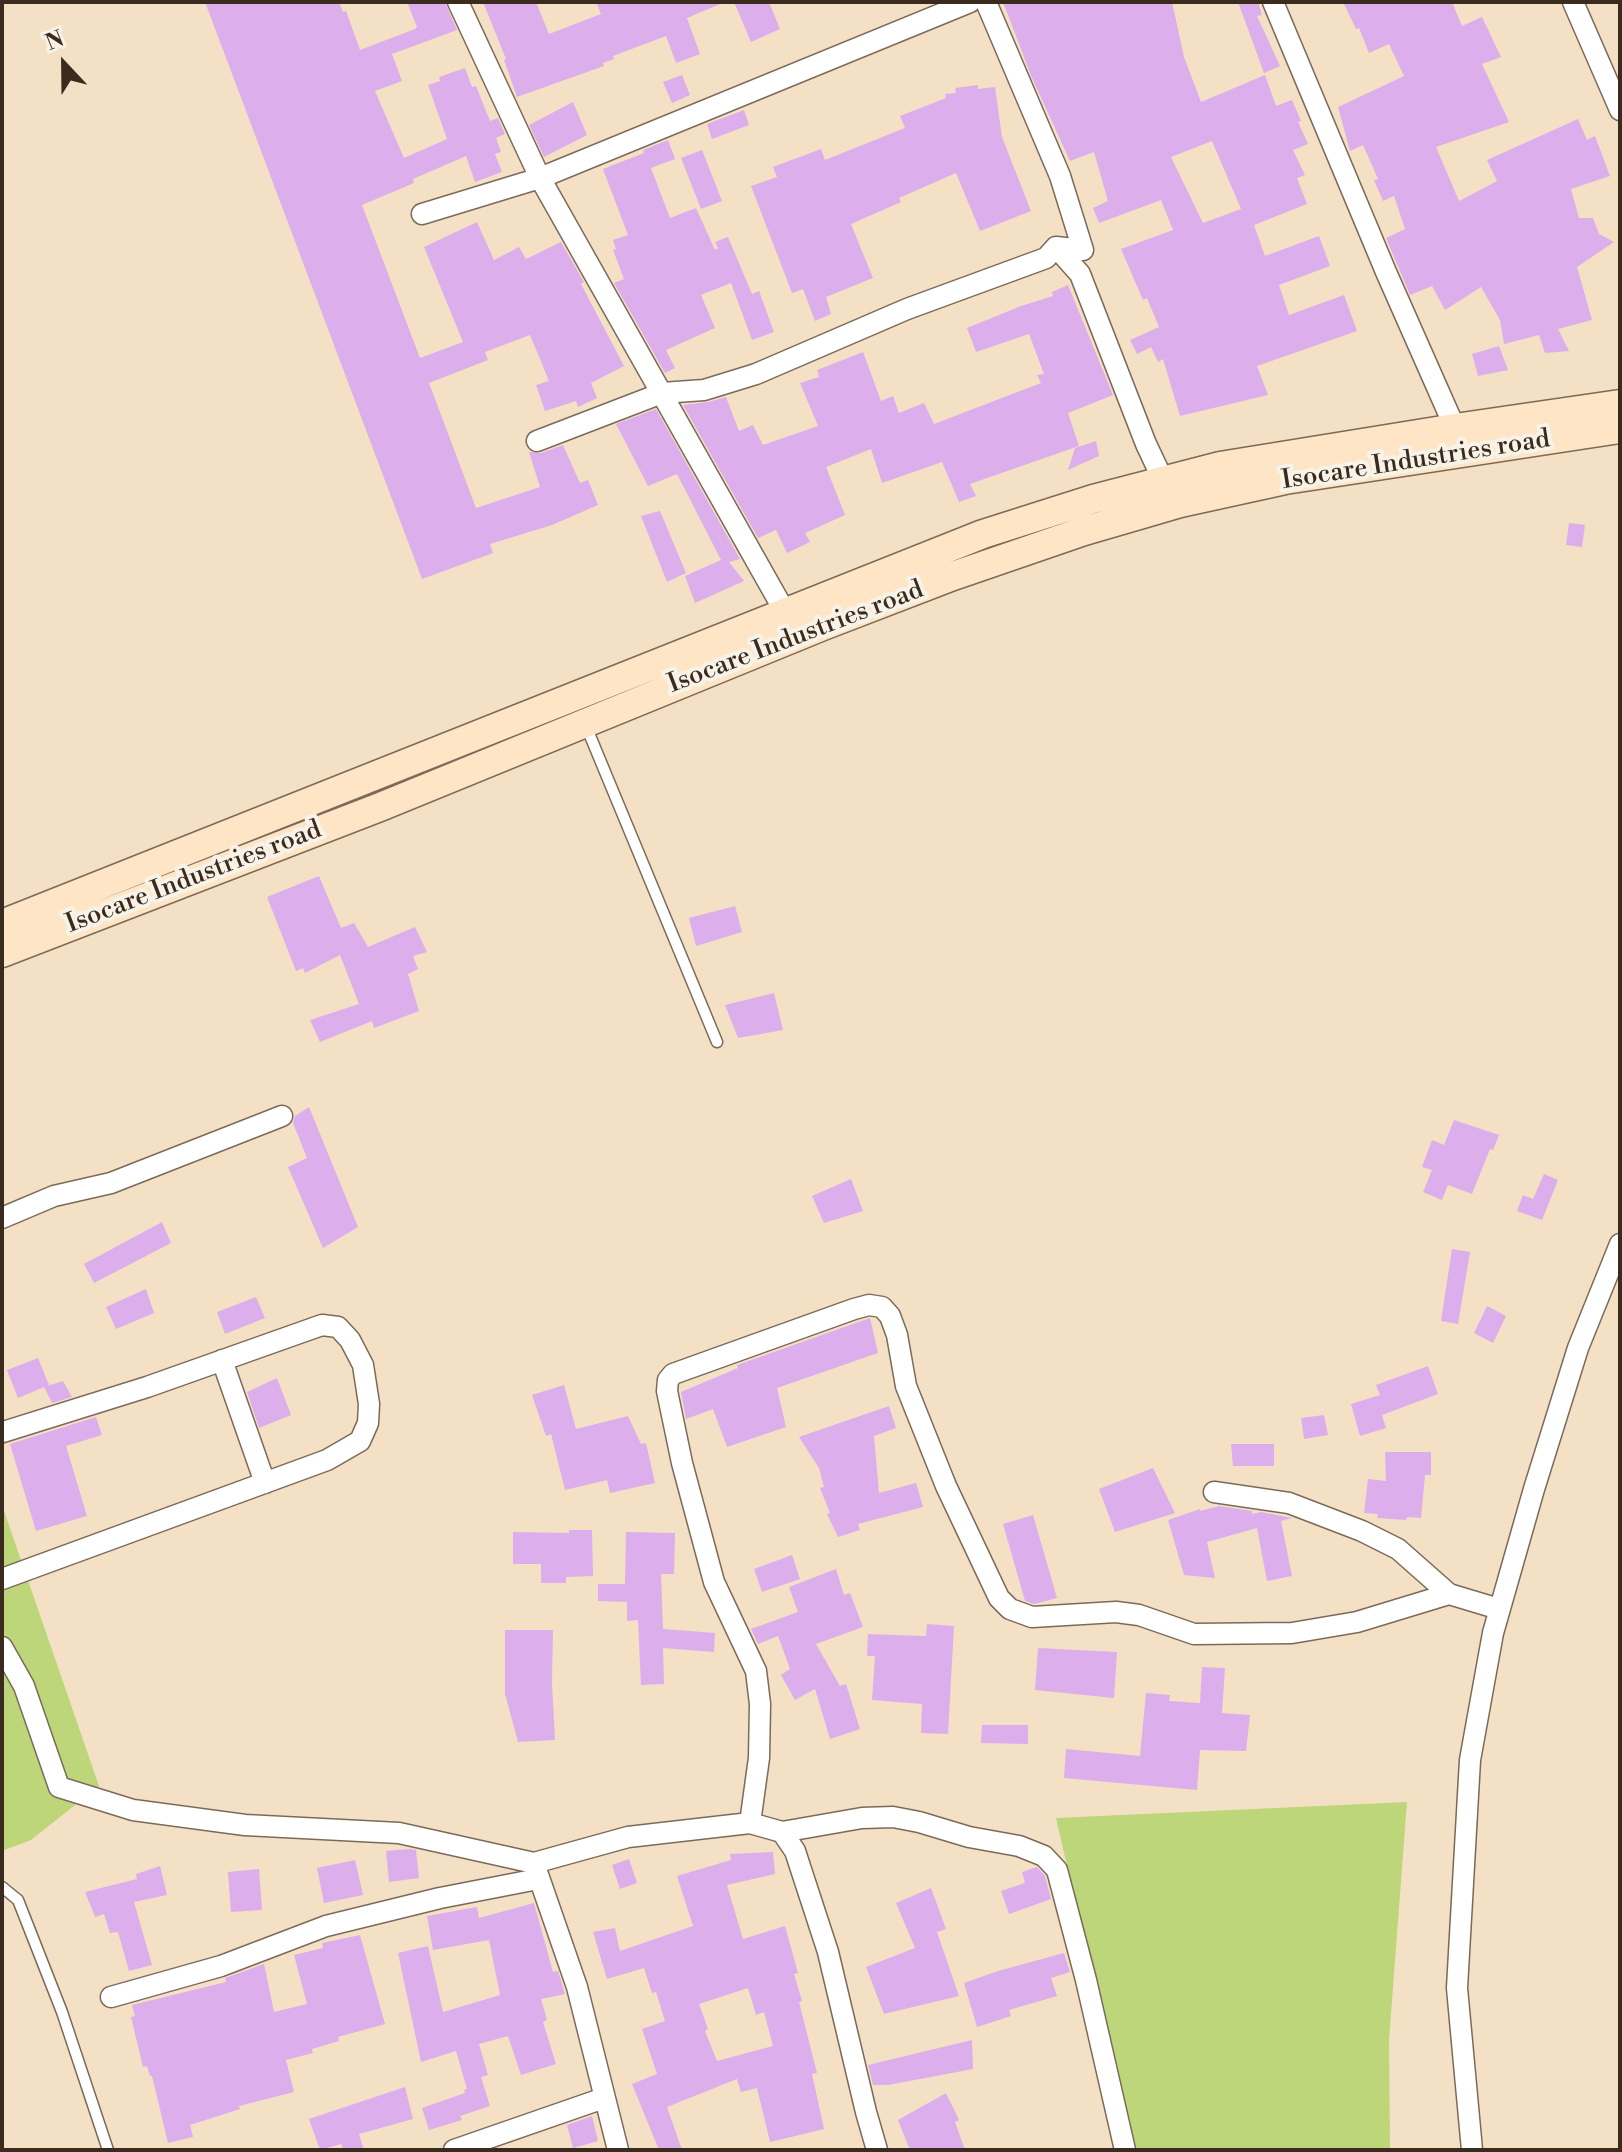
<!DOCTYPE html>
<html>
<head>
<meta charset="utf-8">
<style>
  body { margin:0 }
  #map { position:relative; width:1622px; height:2152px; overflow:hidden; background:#f4e0c5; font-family:"Libre Bodoni",serif }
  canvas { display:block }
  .frame { position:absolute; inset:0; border:4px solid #3b2a1e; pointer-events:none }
  .north { position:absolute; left:24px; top:24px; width:80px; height:80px; -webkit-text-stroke:6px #f7f3e8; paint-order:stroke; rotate:338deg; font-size:22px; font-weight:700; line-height:32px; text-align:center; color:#3b2a1e }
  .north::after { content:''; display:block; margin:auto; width:28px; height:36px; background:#3b2a1e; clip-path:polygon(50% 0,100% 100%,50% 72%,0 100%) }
</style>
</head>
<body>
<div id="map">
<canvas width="1622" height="2152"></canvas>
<div class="frame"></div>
<div class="north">N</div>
</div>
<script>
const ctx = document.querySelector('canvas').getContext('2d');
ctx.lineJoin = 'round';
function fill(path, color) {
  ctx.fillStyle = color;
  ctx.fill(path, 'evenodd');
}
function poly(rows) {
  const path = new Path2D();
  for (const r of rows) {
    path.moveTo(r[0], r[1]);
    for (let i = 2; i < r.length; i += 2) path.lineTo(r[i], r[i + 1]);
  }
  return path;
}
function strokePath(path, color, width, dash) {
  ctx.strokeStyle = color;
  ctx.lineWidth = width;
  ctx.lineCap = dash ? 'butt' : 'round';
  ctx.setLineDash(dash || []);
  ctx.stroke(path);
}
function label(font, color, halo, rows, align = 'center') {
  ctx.font = font + ' "Libre Bodoni",serif';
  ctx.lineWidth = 8;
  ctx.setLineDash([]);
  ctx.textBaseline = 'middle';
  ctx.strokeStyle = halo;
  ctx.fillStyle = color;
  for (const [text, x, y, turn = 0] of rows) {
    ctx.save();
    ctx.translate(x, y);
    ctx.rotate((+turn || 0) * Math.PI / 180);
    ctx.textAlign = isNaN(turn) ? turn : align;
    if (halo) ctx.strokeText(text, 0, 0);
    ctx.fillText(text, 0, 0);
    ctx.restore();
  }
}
fill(poly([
  [2,1505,99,1786,31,1840,2,1851],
  [1407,1802,1389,2040,1390,2150,1132,2150,1056,1818]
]), '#bed67a');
fill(poly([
  [205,2,339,2,343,12,346,11,360,50,415,29,417,27,407,2,445,2,457,30,392,54,402,81,375,91,404,158,447,139,428,85,440,81,439,77,465,68,472,87,476,86,490,121,498,118,505,134,496,138,501,152,495,154,502,172,475,182,466,156,413,179,414,183,362,205,420,358,463,342,424,247,477,222,494,260,519,247,526,259,561,242,584,282,581,284,624,366,591,383,597,398,578,407,576,401,545,411,536,385,549,381,530,335,485,352,488,360,429,383,476,508,540,487,529,452,541,453,563,445,580,483,588,480,598,505,552,525,490,544,493,553,422,579],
  [483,2,536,2,549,34,601,14,596,2,725,2,687,18,700,54,676,63,666,36,613,56,614,59,603,63,604,66,517,97,504,60,506,59],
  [734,2,769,2,780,29,751,42],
  [1003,2,1172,2,1184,57,1201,102,1265,75,1276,106,1292,100,1301,121,1298,122,1308,144,1293,150,1305,175,1297,178,1307,204,1254,225,1265,256,1319,236,1330,266,1279,285,1289,315,1344,295,1357,331,1257,366,1268,395,1180,416,1163,359,1158,362,1151,347,1137,354,1130,340,1159,327,1147,298,1143,300,1121,249,1173,230,1161,200,1099,223,1093,208,1108,201,1094,152,1070,161,1032,78],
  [1212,141,1241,209,1203,223,1171,157],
  [1238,2,1258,2,1262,15,1257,16,1280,66,1264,73],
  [1343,2,1452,2,1462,26,1482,17,1501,57,1482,64,1509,122,1436,147,1459,201,1497,181,1487,160,1578,119,1587,140,1595,136,1610,176,1571,189,1579,218,1593,218,1599,234,1614,242,1577,267,1592,320,1558,329,1569,351,1545,353,1539,335,1504,344,1500,320,1481,287,1445,310,1432,286,1410,295,1386,238,1405,229,1394,196,1383,201,1374,180,1378,179,1363,145,1350,151,1338,107,1404,76,1389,44,1369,53,1359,28,1356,29],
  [682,75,690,95,672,103,663,82],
  [978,85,978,89,995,87,1002,137,1031,211,980,231,956,173,899,198,901,202,851,224,873,278,826,297,831,314,815,321,803,289,792,293,751,186,777,177,773,167,821,149,825,160,905,128,900,116,946,98,945,94,956,93,955,88],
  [573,102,587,135,544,157,529,125],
  [744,110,749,125,712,139,707,124],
  [668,140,675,159,651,168,670,218,696,208,715,250,718,248,715,242,728,237,752,294,759,291,774,332,752,340,731,283,701,295,715,328,666,350,675,368,665,373,614,283,624,279,613,250,616,249,613,240,628,235,603,169,644,153,643,150],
  [702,150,722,201,701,209,681,158],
  [1068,285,1113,395,1068,413,1079,446,970,484,976,496,959,502,942,462,882,483,871,449,826,467,845,515,805,533,810,542,787,553,776,530,758,538,683,405,708,402,726,397,739,431,753,425,763,445,818,426,800,383,819,377,817,370,863,352,881,401,893,396,899,413,924,403,934,424,1041,383,1037,375,1044,374,1029,334,976,352,967,328,1021,306,1053,296,1052,292],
  [1499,346,1508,370,1478,376,1472,354],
  [656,409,740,559,729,562,744,581,695,603,685,576,721,560,677,474,648,486,616,424],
  [1096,441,1099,456,1068,470,1075,448],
  [660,511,686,573,667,582,641,516],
  [1569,523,1585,525,1582,547,1566,545],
  [319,876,341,928,354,923,368,947,415,927,427,952,413,956,418,969,408,974,419,1011,374,1028,372,1021,320,1042,310,1020,359,1004,340,955,305,973,303,968,296,971,267,897],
  [735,906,742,932,696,946,689,918],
  [774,993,783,1030,738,1038,725,1005],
  [309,1107,358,1227,323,1248,288,1167,307,1158,293,1123,295,1116],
  [1454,1120,1499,1135,1493,1150,1490,1149,1472,1194,1448,1185,1442,1200,1423,1192,1432,1170,1422,1167,1432,1140,1444,1145],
  [1544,1174,1558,1180,1542,1220,1517,1211,1523,1195,1533,1199],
  [851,1179,863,1211,824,1223,812,1196],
  [162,1222,171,1243,94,1283,84,1264],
  [1452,1249,1470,1252,1458,1324,1441,1321],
  [146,1289,154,1313,116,1329,106,1307],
  [256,1297,265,1318,225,1334,217,1312],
  [1487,1306,1506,1316,1493,1343,1474,1333],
  [870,1318,878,1353,777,1388,786,1427,727,1447,713,1409,686,1419,681,1392,738,1368,737,1365],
  [38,1358,49,1385,18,1398,7,1370],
  [1428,1366,1438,1394,1382,1415,1386,1428,1360,1436,1351,1404,1380,1395,1376,1385],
  [277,1378,291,1415,259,1428,247,1392],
  [63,1381,72,1397,52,1403,44,1387],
  [564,1385,576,1429,628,1416,641,1444,646,1443,655,1483,610,1493,607,1480,565,1490,551,1434,546,1436,532,1395],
  [889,1406,896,1428,874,1436,879,1493,916,1483,923,1507,858,1524,860,1530,838,1537,827,1514,830,1513,820,1488,824,1487,819,1468,799,1437],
  [1324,1415,1328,1435,1304,1439,1301,1418],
  [96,1417,102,1435,66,1446,87,1516,36,1531,10,1444],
  [1231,1444,1274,1444,1274,1466,1233,1466],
  [1385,1452,1431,1452,1431,1475,1425,1475,1421,1518,1407,1517,1406,1520,1377,1518,1378,1514,1364,1513,1368,1479,1386,1481],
  [1153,1468,1175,1513,1115,1532,1099,1489],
  [1219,1506,1252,1511,1252,1514,1261,1512,1292,1518,1281,1521,1292,1576,1267,1581,1257,1528,1207,1542,1215,1578,1184,1575,1168,1520,1200,1509,1200,1511],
  [1033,1515,1057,1598,1034,1604,1025,1601,1003,1524],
  [569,1530,592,1530,593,1576,566,1577,566,1583,541,1583,541,1564,513,1564,513,1532,569,1533],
  [626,1532,675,1533,674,1574,661,1574,663,1629,715,1633,714,1652,663,1648,664,1684,641,1685,638,1620,627,1621,627,1602,598,1601,598,1584,625,1584],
  [792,1555,800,1579,762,1592,754,1569],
  [836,1569,844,1595,850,1593,863,1627,816,1644,840,1686,846,1684,860,1729,830,1739,815,1689,795,1700,781,1675,790,1669,778,1636,758,1644,751,1629,798,1612,789,1587],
  [927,1624,954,1626,948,1734,921,1733,922,1704,872,1700,875,1656,867,1656,868,1634,926,1636],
  [505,1630,553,1630,552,1683,555,1740,518,1742,505,1694],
  [1038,1648,1117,1652,1114,1698,1035,1690],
  [1202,1667,1225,1668,1222,1713,1250,1715,1246,1751,1200,1750,1197,1790,1064,1778,1066,1749,1140,1756,1146,1693,1170,1695,1169,1701,1200,1703],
  [982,1725,1028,1725,1028,1744,981,1743],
  [409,1849,416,1850,419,1878,389,1882,386,1851],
  [773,1852,775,1874,727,1885,743,1939,785,1926,798,1973,794,1974,802,2001,799,2002,817,2073,812,2074,824,2129,770,2142,757,2088,741,2092,737,2079,667,2107,682,2150,659,2150,632,2084,657,2074,642,2029,665,2021,656,1992,652,1993,644,1968,607,1979,593,1932,615,1928,620,1951,693,1926,677,1876,731,1860,730,1854],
  [748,1988,756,2015,764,2012,773,2046,717,2061,705,2031,708,2029,699,2004],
  [629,1859,637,1883,620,1889,612,1865],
  [355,1860,363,1895,324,1903,317,1868],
  [160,1866,167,1895,134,1902,152,1965,129,1971,118,1932,110,1933,104,1914,95,1917,85,1892,137,1879,136,1874],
  [1037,1867,1045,1876,1051,1899,1009,1914,1001,1891,1025,1883,1022,1872],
  [259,1869,262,1910,231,1912,228,1872],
  [931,1888,946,1929,937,1932,959,1996,884,2014,866,1967,915,1948,896,1903],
  [534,1903,553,1972,558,1971,565,1994,541,1999,547,2020,543,2022,556,2064,521,2075,508,2036,479,2044,488,2075,481,2077,490,2106,460,2116,462,2120,429,2130,422,2108,465,2093,464,2090,467,2089,456,2051,421,2062,398,1953,428,1946,443,2012,500,1995,489,1940,433,1950,427,1916,477,1907,479,1918],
  [360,1935,385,2024,338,2037,339,2041,312,2049,313,2053,286,2060,294,2092,239,2106,240,2109,190,2125,193,2137,168,2143,152,2076,150,2076,147,2066,143,2067,131,2017,135,2016,132,2005,226,1982,225,1978,264,1964,274,2012,307,2004,294,1955,323,1948,322,1943],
  [1064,1953,1070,1972,1051,1978,1057,1996,1009,2010,1011,2016,977,2027,964,1983,998,1971],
  [972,2040,973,2069,888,2085,873,2085,868,2065],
  [405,2087,413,2119,359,2134,364,2150,344,2150,341,2144,320,2150,309,2119],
  [946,2093,959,2120,955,2122,965,2150,910,2150,898,2120],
  [592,2116,598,2141,573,2148,567,2125]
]), '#ddaeec');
const lane = poly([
  [586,726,717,1042],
  [2,1887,18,1900,62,2012,108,2150]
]);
const street = poly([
  [458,2,540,178,785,612],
  [1273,2,1386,272,1455,428],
  [1573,2,1620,110],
  [422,214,540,178,970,2],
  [1056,247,1080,274,1146,444,1163,480],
  [537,441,662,393,704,390,756,374,907,309,1046,258,1056,247,1083,250,1060,176,986,2],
  [2,1218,54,1196,111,1183,282,1116],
  [222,1360,265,1483],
  [1214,1492,1289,1503,1362,1531,1398,1549,1449,1594,1499,1609],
  [2,1579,327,1460,360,1441,368,1423,369,1404,363,1365,350,1340,338,1327,322,1325,147,1387,3,1432],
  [2,1647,24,1686,59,1787,133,1810,245,1825,399,1833,534,1863,628,1837,750,1823,782,1832,862,1818,893,1817,919,1822,969,1837,1019,1846,1044,1856,1057,1870,1086,1980,1125,2150],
  [750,1823,759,1758,760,1704,756,1671,714,1582,682,1463,667,1391,668,1380,673,1374,854,1309,869,1305,882,1307,890,1316,897,1335,906,1386,946,1486,999,1598,1010,1609,1032,1617,1116,1612,1139,1615,1194,1634,1292,1633,1357,1622,1449,1594],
  [782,1832,795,1851,828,1952,866,2112,877,2150],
  [535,1866,577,1987,618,2150],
  [111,1997,221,1966,326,1926,440,1898,538,1879],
  [454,2150,604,2098],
  [1472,2150,1457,1988,1470,1760,1493,1633,1534,1489,1578,1348,1620,1244]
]);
const secondary = poly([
  [2,924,983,534,1093,499,1220,466,1455,428,1620,404],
  [2,953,380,807,823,626,953,576,1084,531,1180,503,1285,480,1620,429]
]);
strokePath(lane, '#7c6a58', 13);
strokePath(street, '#7c6a58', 23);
strokePath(secondary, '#7c6a58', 31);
strokePath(lane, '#fff', 10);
strokePath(street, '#fff', 20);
strokePath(secondary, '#fde5c5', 28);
label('26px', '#3b2a1e', '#f7f3e8', [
  ["Isocare Industries road",1416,461,-9],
  ["Isocare Industries road",796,638,-21],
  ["Isocare Industries road",194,878,-21]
]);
</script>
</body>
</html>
